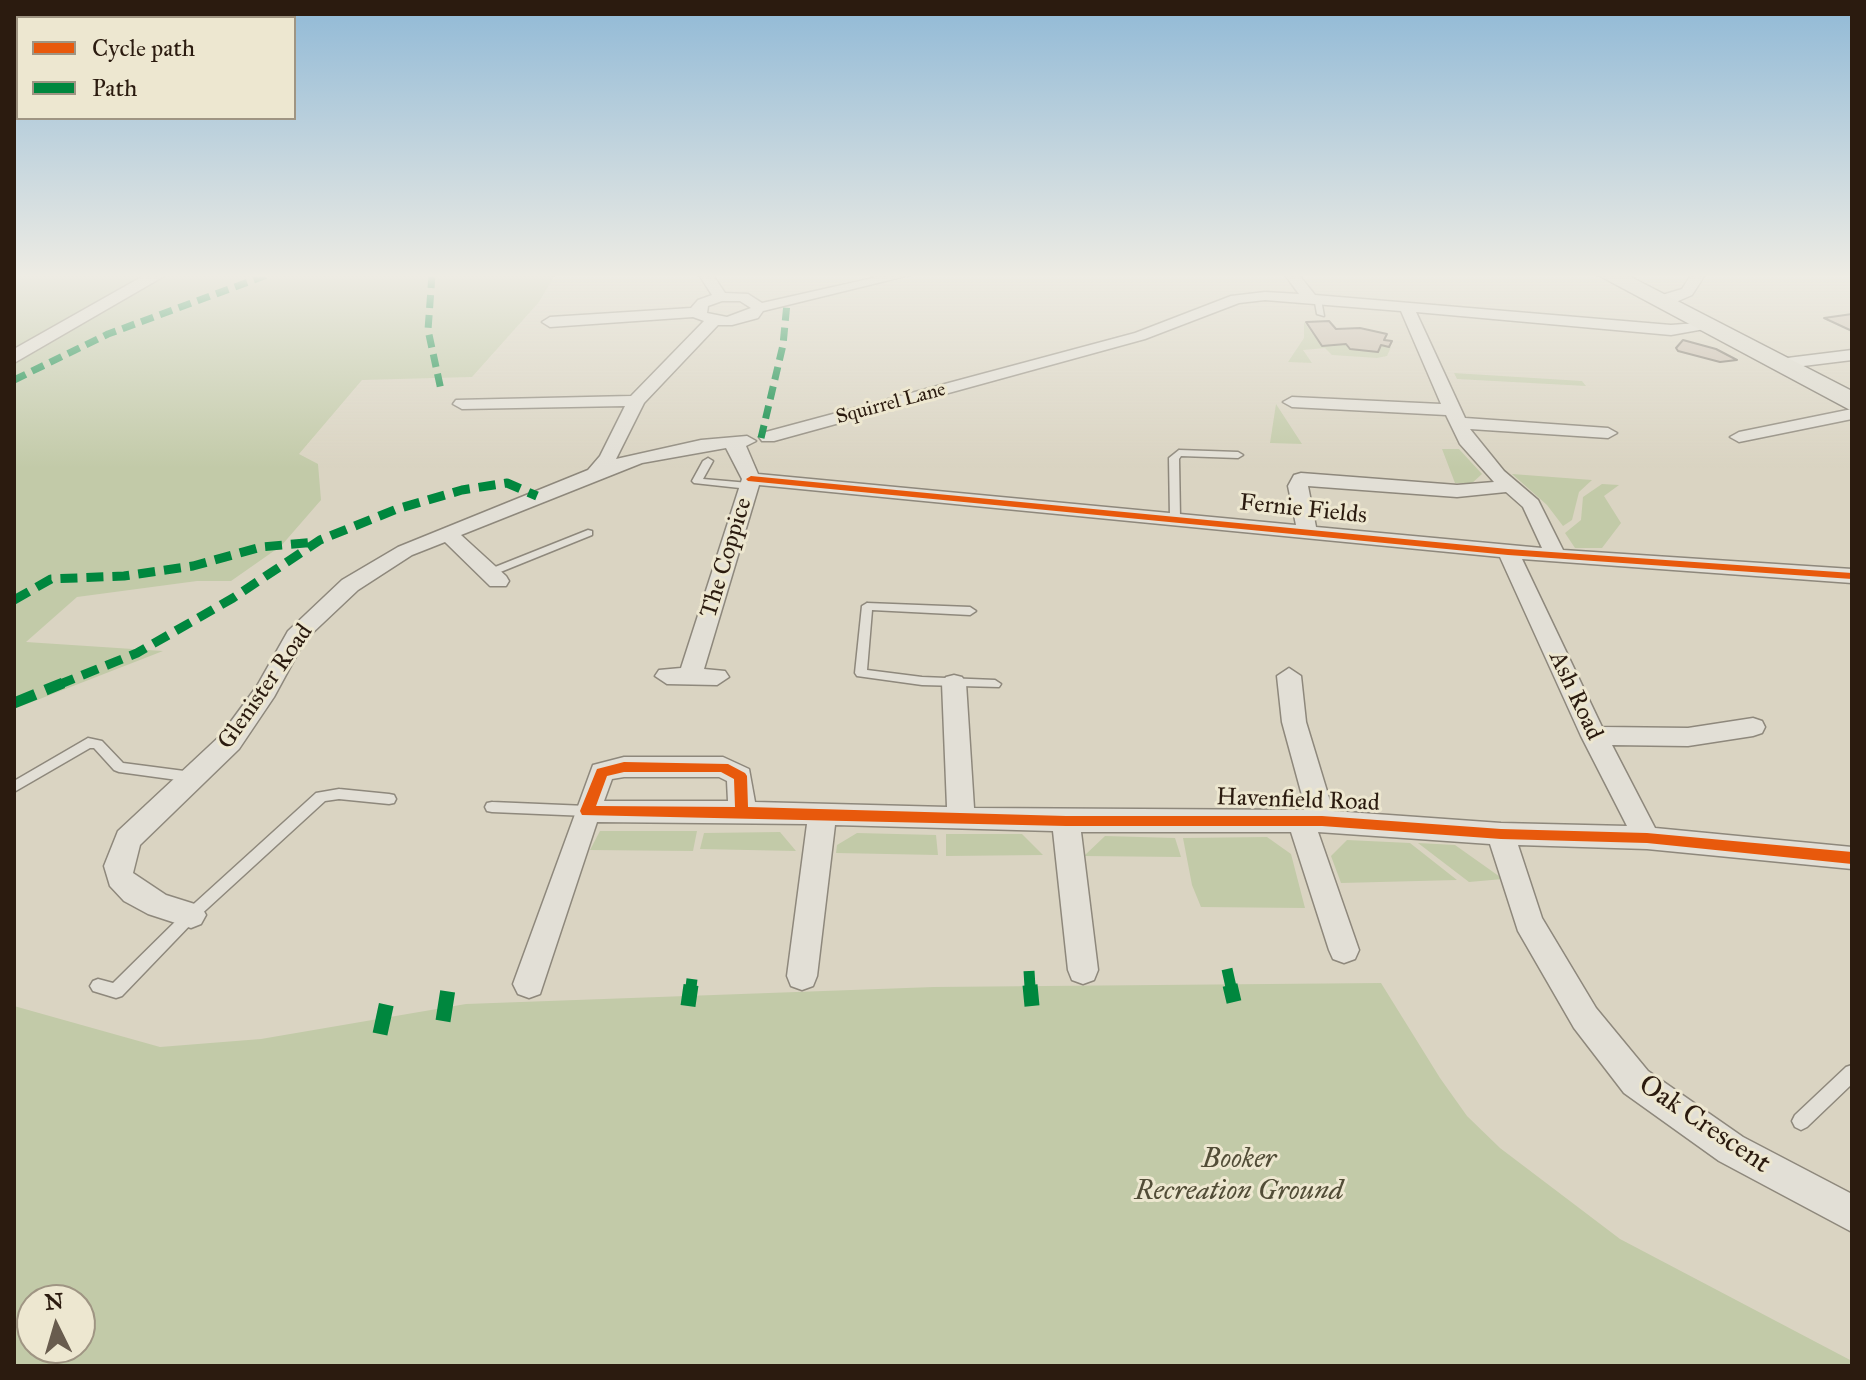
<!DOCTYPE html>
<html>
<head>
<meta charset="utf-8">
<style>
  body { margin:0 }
  #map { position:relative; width:1866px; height:1380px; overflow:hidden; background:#dad4c2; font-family:"IM FELL Great Primer",serif }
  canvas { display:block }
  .frame { position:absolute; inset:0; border:16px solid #2b1b0f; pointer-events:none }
  .legend { position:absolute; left:16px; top:16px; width:280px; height:104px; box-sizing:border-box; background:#ede7d0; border:2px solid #9f9583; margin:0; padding:10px 14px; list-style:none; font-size:24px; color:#2b1b0f }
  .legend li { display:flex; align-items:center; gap:16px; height:40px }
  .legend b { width:40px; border:2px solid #9f9583 }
  .north { position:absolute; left:16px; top:1284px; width:80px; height:80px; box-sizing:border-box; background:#ede7d0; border:2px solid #9f9583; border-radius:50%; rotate:355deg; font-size:22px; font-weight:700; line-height:32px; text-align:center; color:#2b1b0f }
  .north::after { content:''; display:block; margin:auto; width:28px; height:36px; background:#685c4e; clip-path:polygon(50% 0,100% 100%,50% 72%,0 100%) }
</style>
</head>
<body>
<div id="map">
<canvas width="1866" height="1380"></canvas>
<div class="frame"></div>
<ul class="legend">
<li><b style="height:10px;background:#e8590c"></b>Cycle path</li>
<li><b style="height:10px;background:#00873e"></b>Path</li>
</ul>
<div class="north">N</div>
</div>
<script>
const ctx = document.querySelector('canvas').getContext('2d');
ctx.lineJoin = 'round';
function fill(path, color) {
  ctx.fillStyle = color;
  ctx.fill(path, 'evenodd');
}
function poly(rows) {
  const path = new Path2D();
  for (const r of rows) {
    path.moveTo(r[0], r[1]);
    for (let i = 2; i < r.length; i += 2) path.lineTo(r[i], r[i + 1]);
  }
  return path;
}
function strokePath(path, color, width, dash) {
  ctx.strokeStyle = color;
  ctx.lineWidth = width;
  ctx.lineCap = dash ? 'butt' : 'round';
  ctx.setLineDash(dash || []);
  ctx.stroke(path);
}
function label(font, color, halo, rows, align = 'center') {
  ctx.font = font + ' "IM FELL Great Primer",serif';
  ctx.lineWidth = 6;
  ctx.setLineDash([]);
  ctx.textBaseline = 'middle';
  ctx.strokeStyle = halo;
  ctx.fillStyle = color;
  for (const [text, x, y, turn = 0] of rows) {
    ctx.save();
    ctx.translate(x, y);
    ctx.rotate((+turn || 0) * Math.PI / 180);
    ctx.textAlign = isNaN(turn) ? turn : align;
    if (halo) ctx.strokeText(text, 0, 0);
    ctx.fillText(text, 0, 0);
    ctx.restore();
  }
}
fill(poly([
  [14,275,150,275,102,305,14,350],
  [162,275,555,275,539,302,472,377,362,380,299,454,318,464,321,500,281,546,231,581,197,581,77,597,26,642,163,651,14,709,14,360],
  [1304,322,1322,346,1346,344,1351,349,1377,352,1381,345,1391,347,1387,356,1377,358,1332,355,1325,348,1303,350,1312,363,1288,362,1304,338],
  [1454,373,1582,381,1586,386,1457,379],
  [1276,404,1302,444,1270,443],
  [1442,449,1459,449,1482,474,1471,484,1455,483],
  [1512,474,1592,480,1579,492,1572,520,1563,526,1547,505],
  [1602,484,1619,485,1604,496,1621,523,1602,548,1575,548,1565,533,1581,520,1583,497],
  [600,831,697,831,693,851,590,850],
  [780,832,796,851,700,849,704,833],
  [857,833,936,835,938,855,836,853,837,845],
  [946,834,1022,834,1043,855,946,856],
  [1105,836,1175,838,1181,857,1084,856],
  [1267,837,1291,854,1305,908,1201,907,1192,885,1183,838],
  [1347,840,1410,843,1457,880,1341,883,1331,856],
  [1418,843,1455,845,1503,879,1469,882],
  [1381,983,1440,1078,1467,1116,1500,1148,1620,1239,1852,1361,1852,1366,14,1366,14,1006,160,1047,261,1039,466,1004,934,987],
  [32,1300,80,1300,80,1348,32,1348]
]), '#c2caa8');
const building = poly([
  [1852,314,1852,331,1824,318,1852,314],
  [1329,321,1336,329,1360,328,1387,334,1384,340,1392,341,1389,347,1381,345,1378,352,1350,349,1346,344,1322,346,1306,322,1329,321],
  [1683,340,1716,349,1737,360,1720,362,1678,351,1676,348,1683,340]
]);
fill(building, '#c8bbac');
strokePath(building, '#756f64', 2);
const service = poly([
  [1314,297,1321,299,1324,316,1317,314,1314,297],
  [1179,450,1238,452,1243,455,1238,458,1181,456,1179,459,1180,518,1175,521,1170,518,1169,458,1179,450],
  [708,458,713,461,703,479,749,483,754,486,749,489,694,483,692,481,703,461,708,458],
  [588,530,592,531,592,535,493,575,489,576,484,573,485,571,588,530],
  [867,603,970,607,976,611,970,615,872,610,867,670,922,677,995,680,1001,684,999,687,922,685,857,676,855,673,862,606,867,603],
  [88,738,102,741,123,763,192,772,197,774,199,777,197,780,192,782,119,772,114,770,94,748,90,748,14,792,14,781,88,738],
  [339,789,389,794,394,795,396,799,394,803,389,804,339,799,325,801,196,919,122,996,116,998,93,991,90,986,93,981,98,979,113,983,186,911,316,793,339,789],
  [492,802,587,806,592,807,594,811,592,815,587,816,492,812,487,811,485,807,487,803,492,802],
  [1852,1065,1852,1084,1807,1127,1801,1130,1795,1127,1792,1121,1795,1115,1846,1067,1852,1065]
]);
const minor = poly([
  [699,275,713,275,725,293,748,294,762,303,886,275,910,275,763,311,758,318,732,325,718,325,644,403,616,459,701,440,747,436,756,441,746,446,758,474,1296,525,1288,486,1294,475,1301,473,1457,485,1494,482,1460,444,1446,415,1292,407,1283,402,1292,397,1441,404,1401,311,1265,300,1239,303,1145,339,774,441,762,441,759,437,762,433,1135,333,1231,296,1265,292,1299,294,1285,275,1299,275,1315,295,1671,325,1710,322,1710,328,1671,335,1416,312,1465,418,1608,428,1617,433,1608,438,1470,429,1504,471,1538,500,1563,550,1852,569,1852,583,1522,559,1602,727,1688,728,1753,718,1762,721,1765,727,1762,733,1753,736,1688,746,1612,745,1655,828,1852,847,1852,869,1647,849,1518,845,1542,918,1596,1008,1648,1071,1743,1137,1852,1194,1852,1232,1719,1161,1624,1093,1574,1028,1518,931,1490,844,1318,832,1359,950,1355,959,1344,963,1333,959,1329,950,1291,832,1081,832,1098,970,1094,980,1083,984,1072,980,1068,970,1053,831,835,825,817,976,813,986,802,990,791,986,787,976,807,824,597,822,540,994,529,998,518,994,513,984,593,765,624,757,723,757,749,769,755,802,947,807,942,683,946,677,954,675,962,677,966,683,974,808,1306,810,1282,722,1277,676,1289,668,1301,676,1306,722,1333,811,1501,823,1627,826,1581,736,1500,557,759,485,704,669,725,671,729,677,717,685,667,684,655,676,659,670,681,668,742,479,726,448,642,463,461,535,506,576,509,581,506,586,490,586,445,542,412,555,358,590,305,640,274,697,239,749,140,845,133,873,166,895,201,906,206,915,201,924,191,928,148,914,124,901,110,886,104,866,118,831,221,735,257,686,288,631,342,580,398,547,588,470,600,456,625,406,462,409,453,404,456,400,631,396,704,321,693,317,550,327,542,322,550,317,691,308,698,300,712,295,699,275],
  [722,301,740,301,751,308,727,317,707,313,708,306,722,301],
  [1308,486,1457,497,1506,492,1523,507,1542,548,1316,527,1308,486],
  [624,777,719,777,727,781,728,801,604,801,612,779,624,777],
  [1691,275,1705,275,1692,295,1676,302,1656,303,1649,299,1682,289,1691,275],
  [1852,350,1852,360,1779,369,1771,364,1779,359,1852,350],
  [1852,409,1852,419,1739,442,1730,437,1739,432,1852,409]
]);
const tertiary = poly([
  [145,275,166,275,14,363,14,349,145,275]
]);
const trunk = poly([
  [1598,275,1627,275,1852,391,1852,411,1598,275]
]);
strokePath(service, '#8e887c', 3);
strokePath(minor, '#8e887c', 3);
strokePath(tertiary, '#8e887c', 3);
strokePath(trunk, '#756f64', 3);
fill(service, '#e2dfd6');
fill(minor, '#e2dfd6');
fill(tertiary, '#e2dfd6');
fill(trunk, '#dddacf');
strokePath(poly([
  [432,275,428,330,441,390],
  [14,380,108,334,267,275],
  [761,438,783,345,787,303]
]), '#00873e', 7, [13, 7]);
strokePath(poly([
  [14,600,51,579,124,576,193,566,261,547,317,542],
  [58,685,137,653,233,598,320,540,397,509,462,490,507,483,537,496]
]), '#00873e', 9, [17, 9]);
strokePath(poly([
  [14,703,63,683],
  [1227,969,1231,987],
  [1029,971,1030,987],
  [691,987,692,979]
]), '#00873e', 11, [23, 11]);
strokePath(poly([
  [1030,985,1032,1006],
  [1230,985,1234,1002],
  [688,1006,691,985],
  [443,1021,448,989],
  [380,1034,389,992]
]), '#00873e', 15, [30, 15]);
fill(poly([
  [751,476,1508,549,1852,573,1852,579,1508,555,748,481,746,479,751,476],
  [624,762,728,764,745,773,747,776,748,807,1066,816,1322,816,1501,829,1647,833,1852,852,1852,864,1647,843,1501,839,1322,826,1066,826,582,815,580,811,597,769,624,762],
  [624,772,721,772,734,779,735,807,596,806,607,776,624,772]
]), '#e8590c');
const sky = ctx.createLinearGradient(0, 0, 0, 468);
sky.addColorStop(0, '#90b9d6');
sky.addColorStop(0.59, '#eeece4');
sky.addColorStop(1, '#eeece400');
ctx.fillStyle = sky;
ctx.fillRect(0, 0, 1866, 468);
label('20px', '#2b1b0f', '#ede7d0', [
  ["Squirrel Lane",891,404,-15]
]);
label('24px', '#2b1b0f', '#ede7d0', [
  ["Fernie Fields",1303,510,6],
  ["The Coppice",727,558,-73],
  ["Glenister Road",266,687,-55],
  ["Ash Road",1575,696,65],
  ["Havenfield Road",1298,801,2]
]);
label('28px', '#2b1b0f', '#ede7d0', [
  ["Oak Crescent",1704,1125,34]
]);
label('italic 28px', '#524d37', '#ede7d0', [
  ["Booker",1239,1160],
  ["Recreation Ground",1239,1192]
]);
</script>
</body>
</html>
